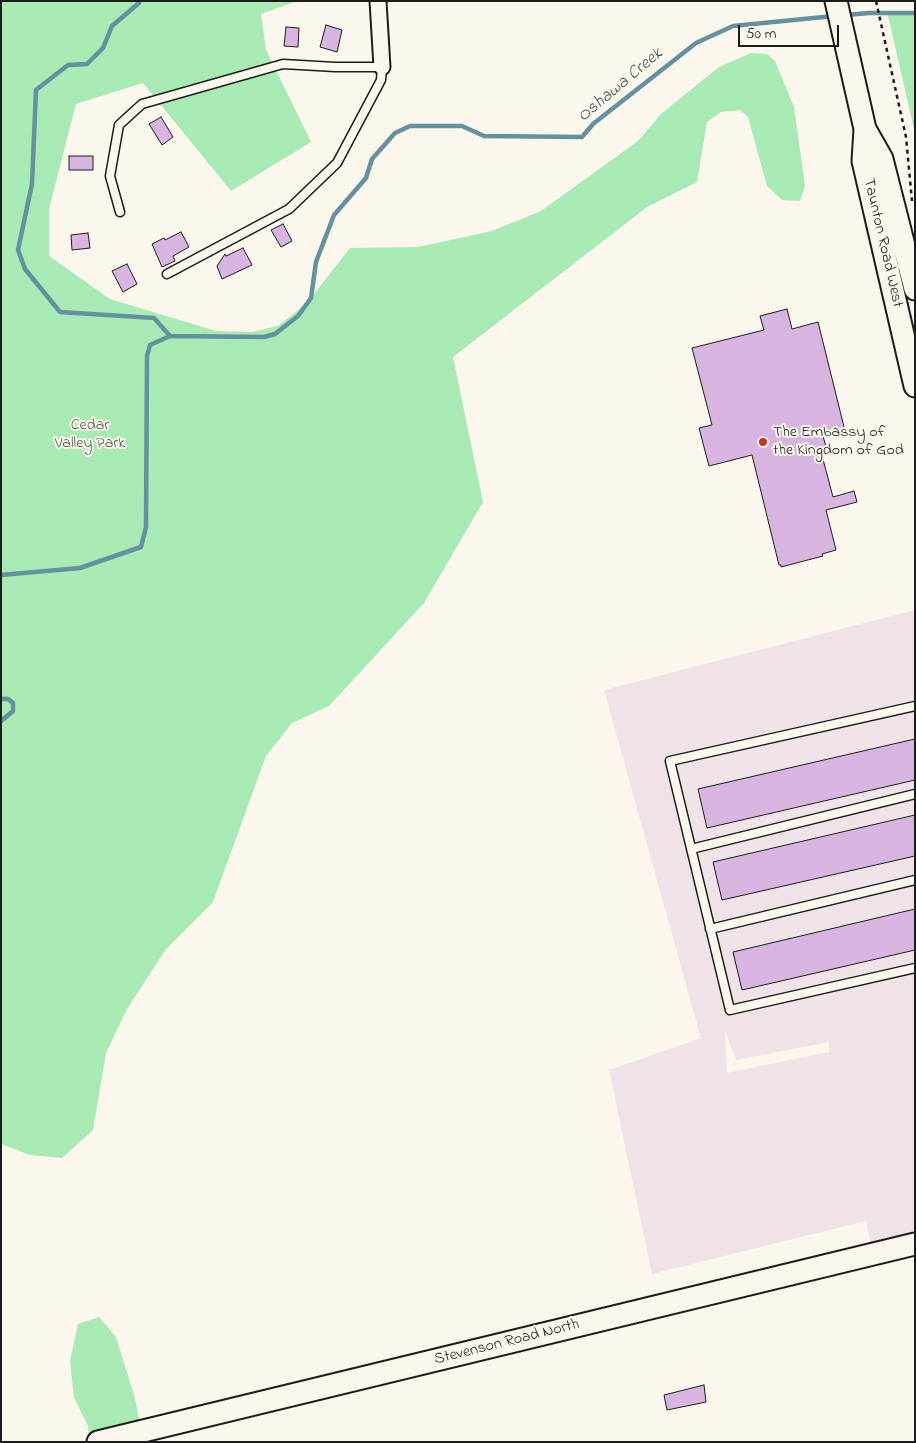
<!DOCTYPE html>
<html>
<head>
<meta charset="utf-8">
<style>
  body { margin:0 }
  #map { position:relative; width:916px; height:1443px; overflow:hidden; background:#fbf7ec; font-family:"Indie Flower",sans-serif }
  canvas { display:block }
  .frame { position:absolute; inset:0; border:2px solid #1c1c1c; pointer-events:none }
  .scale { position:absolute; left:738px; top:25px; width:101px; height:22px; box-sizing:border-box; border:2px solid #1c1c1c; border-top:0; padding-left:6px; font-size:15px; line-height:18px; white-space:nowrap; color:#1c1c1c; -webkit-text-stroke:4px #fbf7ec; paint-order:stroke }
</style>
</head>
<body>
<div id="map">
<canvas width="916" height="1443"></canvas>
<div class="frame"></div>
<div class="scale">50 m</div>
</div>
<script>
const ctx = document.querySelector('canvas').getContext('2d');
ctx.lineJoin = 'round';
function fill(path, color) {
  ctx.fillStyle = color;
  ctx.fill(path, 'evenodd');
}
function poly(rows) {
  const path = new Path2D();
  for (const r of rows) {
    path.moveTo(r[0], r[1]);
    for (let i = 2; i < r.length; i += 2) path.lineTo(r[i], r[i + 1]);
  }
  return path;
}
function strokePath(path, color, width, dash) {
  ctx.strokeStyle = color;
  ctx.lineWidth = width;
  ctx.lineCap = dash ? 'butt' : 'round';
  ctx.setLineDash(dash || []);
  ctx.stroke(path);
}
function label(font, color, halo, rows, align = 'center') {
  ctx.font = font + ' "Indie Flower",sans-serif';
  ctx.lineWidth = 4;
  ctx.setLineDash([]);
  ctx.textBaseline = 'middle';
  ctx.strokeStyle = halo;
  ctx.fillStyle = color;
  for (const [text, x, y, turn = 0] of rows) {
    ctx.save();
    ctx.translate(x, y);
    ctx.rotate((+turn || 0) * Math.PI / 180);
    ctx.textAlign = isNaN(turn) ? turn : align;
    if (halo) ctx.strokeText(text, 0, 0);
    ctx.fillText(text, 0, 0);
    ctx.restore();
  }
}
fill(poly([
  [915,610,915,1235,871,1245,866,1221,652,1274,609,1070,701,1038,604,690],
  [725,1030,736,1060,829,1042,829,1052,727,1073]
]), '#f0e3e8');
fill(poly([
  [1,1,297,1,261,14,266,50,311,142,231,191,143,83,76,104,49,209,49,256,110,299,216,331,251,332,278,326,307,303,350,248,418,247,492,231,541,211,638,141,662,113,719,67,751,53,767,54,775,61,794,107,805,186,800,201,782,200,767,186,748,117,740,110,721,112,707,122,697,182,647,207,453,357,483,502,424,603,329,706,292,723,266,756,213,902,166,949,127,1009,106,1053,93,1130,62,1158,30,1155,1,1144],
  [887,11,915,13,915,134],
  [99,1317,116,1337,135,1398,141,1431,146,1442,89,1442,88,1426,74,1398,70,1361,78,1324]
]), '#a7eab4');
strokePath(poly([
  [139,1,139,3,112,26,103,48,87,64,68,65,36,90,32,184,18,250,25,269,60,312,154,318,170,336],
  [846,15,869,13,915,13],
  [1,575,80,568,141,547,146,527,147,356,150,345,170,336,264,337,275,334,298,316,311,298,316,262,334,215,366,178,372,159,395,133,410,126,462,126,484,136,582,137,593,124,696,43,733,26,834,16],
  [1,699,8,699,13,703,13,711,1,721]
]), '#6590a0', 4.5);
const building = poly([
  [326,25,342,30,337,52,320,47,326,25],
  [286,27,299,28,298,47,284,46,286,27],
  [161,117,173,137,162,145,149,124,161,117],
  [69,156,93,156,93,170,69,170,69,156],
  [283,224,292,241,281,247,271,230,283,224],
  [181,232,189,247,173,256,175,261,162,267,152,244,164,238,165,240,181,232],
  [88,233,90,248,72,250,71,235,88,233],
  [243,248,252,265,222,279,217,266,225,254,226,256,243,248],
  [127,264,137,284,123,292,112,271,127,264],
  [787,309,792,329,818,322,845,431,823,436,826,447,820,448,833,497,854,491,857,502,826,510,836,550,822,554,823,556,781,567,781,565,779,565,752,455,709,466,699,428,712,425,692,348,764,330,760,316,787,309],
  [915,739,915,780,707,828,698,789,915,739],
  [915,815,915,856,722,900,713,862,915,815],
  [915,909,915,950,742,990,733,952,915,909],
  [704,1385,706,1402,667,1410,664,1395,704,1385]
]);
fill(building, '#d7b5e0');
strokePath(building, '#1c1c1c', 1);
const lane = poly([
  [120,212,110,176,119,125,142,104,283,64,335,67,382,67,381,80,337,163,289,209,167,274],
  [915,706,670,761,730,1010,915,968],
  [691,849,915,794],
  [710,929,915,880]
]);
const street = poly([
  [378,1,382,67]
]);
const secondary = poly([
  [836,1,865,129,863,161,915,386],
  [865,129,882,159,915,289],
  [98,1442,915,1244]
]);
strokePath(lane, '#1c1c1c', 11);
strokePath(street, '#1c1c1c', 19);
strokePath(secondary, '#1c1c1c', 25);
strokePath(poly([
  [876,1,906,137,912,201]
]), '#1c1c1c', 2.5, [4, 4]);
strokePath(lane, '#fbf7ec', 8);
strokePath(street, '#fbf7ec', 15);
strokePath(secondary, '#fbf7ec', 21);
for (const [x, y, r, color] of [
  [763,442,5,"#c8321e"]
]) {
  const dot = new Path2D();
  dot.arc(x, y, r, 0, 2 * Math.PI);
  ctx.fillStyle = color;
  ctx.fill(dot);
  strokePath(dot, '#fbf7ec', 2);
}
label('16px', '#1c1c1c', '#fbf7ec', [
  ["Taunton Road West",882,243,77],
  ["Stevenson Road North",507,1343,-14]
]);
label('16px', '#465a4a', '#fbf7ec', [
  ["Cedar",90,426],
  ["Valley Park",90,444]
]);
label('16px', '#1c1c1c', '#fbf7ec', [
  ["The Embassy of",773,433],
  ["the Kingdom of God",773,451]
], 'left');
label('italic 18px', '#41565e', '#fbf7ec', [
  ["Oshawa Creek",621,86,-40]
]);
</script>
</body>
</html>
